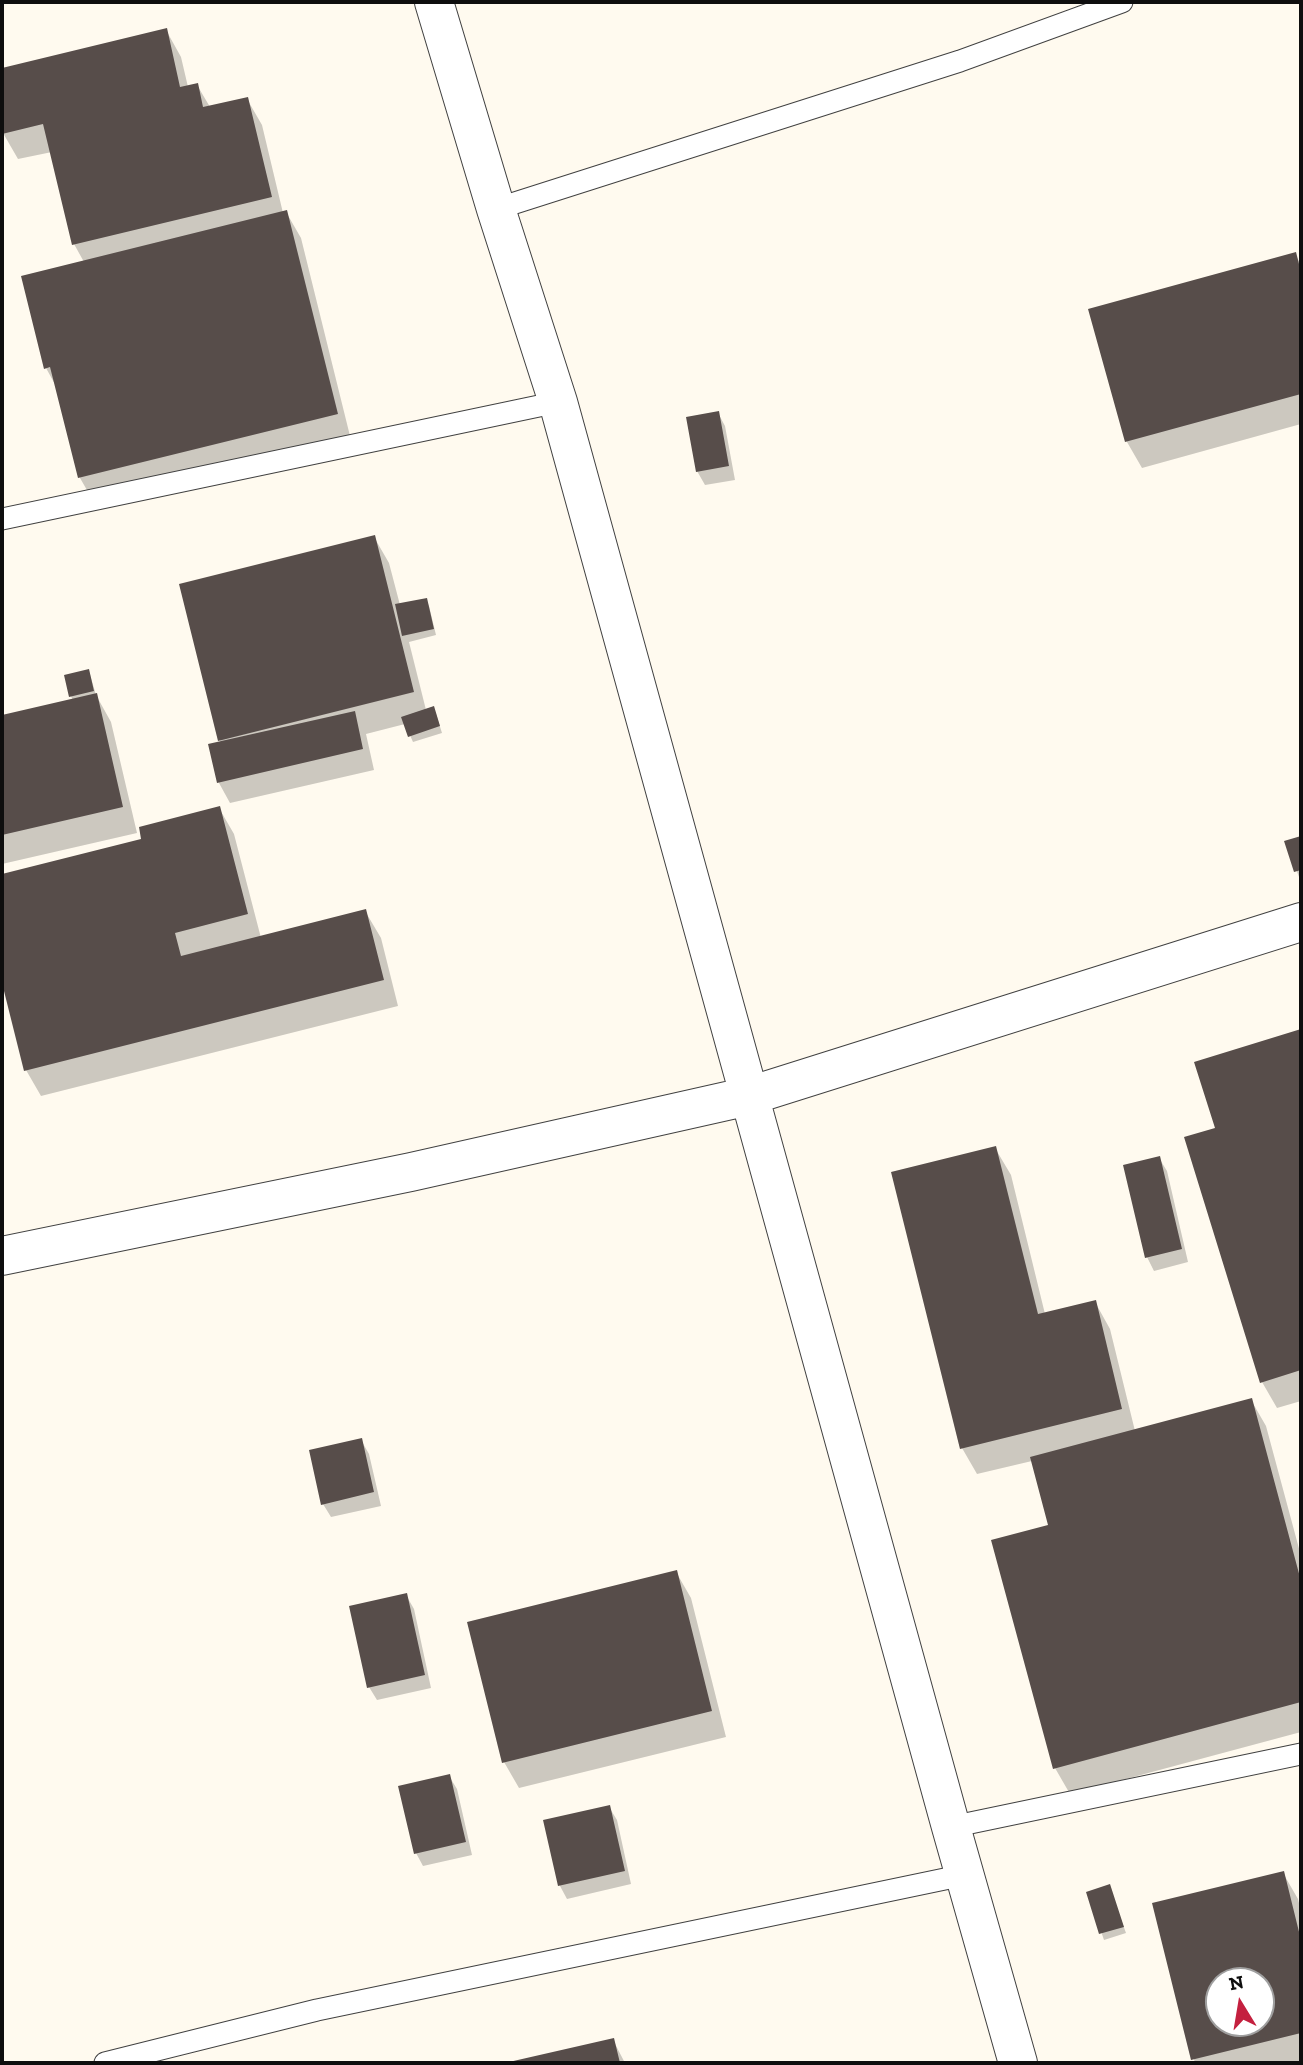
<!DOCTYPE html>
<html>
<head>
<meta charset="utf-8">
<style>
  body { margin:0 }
  #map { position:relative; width:1303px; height:2065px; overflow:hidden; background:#fffaef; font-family:"Zilla Slab",serif }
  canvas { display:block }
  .frame { position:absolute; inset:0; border:4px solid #0e0e0e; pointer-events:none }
  .north { position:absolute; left:1205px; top:1967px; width:70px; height:70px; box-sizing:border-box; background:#fff; border:2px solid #9f9f9f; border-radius:50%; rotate:349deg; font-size:19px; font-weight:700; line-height:28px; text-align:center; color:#0e0e0e }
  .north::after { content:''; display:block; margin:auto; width:24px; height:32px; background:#c4203f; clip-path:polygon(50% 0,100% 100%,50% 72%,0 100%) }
</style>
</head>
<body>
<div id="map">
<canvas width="1303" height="2065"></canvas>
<div class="frame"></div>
<div class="north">N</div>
</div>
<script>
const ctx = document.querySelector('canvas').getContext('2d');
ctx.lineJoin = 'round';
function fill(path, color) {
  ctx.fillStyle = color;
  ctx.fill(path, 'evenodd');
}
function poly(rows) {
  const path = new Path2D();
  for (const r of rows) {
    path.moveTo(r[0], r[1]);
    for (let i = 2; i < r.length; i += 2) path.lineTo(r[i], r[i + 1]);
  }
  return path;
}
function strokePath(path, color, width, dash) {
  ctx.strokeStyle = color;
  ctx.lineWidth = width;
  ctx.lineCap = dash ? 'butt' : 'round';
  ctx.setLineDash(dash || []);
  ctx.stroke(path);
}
fill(poly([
  [166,30,181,57,188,87,197,85,210,107,247,99,262,125,283,213,286,212,301,238,351,440,95,504,80,478,57,388,46,368,84,262,74,244,52,152,18,159,3,133,2,69],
  [1295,254,1301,265,1301,424,1142,468,1127,442,1091,311],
  [718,413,725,426,735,480,705,485,697,471],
  [374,537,389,563,400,605,426,600,429,606,436,635,409,642,426,710,436,714,442,733,413,742,405,724,366,734,374,770,230,803,219,783,210,746,221,743,220,740],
  [89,671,96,695,111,722,137,833,2,864,2,717,73,701,71,696],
  [219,808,234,834,261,938,365,911,381,938,398,1006,41,1096,26,1070,2,976,2,875,144,840],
  [1301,837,1301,877,1299,877,1286,842],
  [1301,1031,1301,1401,1277,1408,1262,1382,1217,1129,1196,1063],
  [995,1148,1011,1175,1045,1314,1095,1302,1110,1329,1135,1431,1251,1400,1266,1426,1301,1556,1301,1732,1070,1794,1055,1768,1050,1526,1032,1461,977,1474,962,1448],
  [1159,1158,1167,1171,1188,1262,1154,1271,1147,1257],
  [361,1440,369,1454,381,1506,331,1517,323,1504],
  [676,1572,691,1598,726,1737,519,1788,504,1762],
  [406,1595,414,1609,431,1688,377,1700,369,1687],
  [449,1776,457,1789,472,1855,423,1866,416,1853],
  [609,1807,617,1820,631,1884,567,1899,560,1886,545,1821],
  [1283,1873,1298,1899,1301,1911,1301,2063,1195,2063,1154,1905],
  [1219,1981,1261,1981,1261,2023,1219,2023],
  [1109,1886,1126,1933,1104,1940,1088,1893],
  [613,2040,625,2063,512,2063]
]), '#0003');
fill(poly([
  [167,28,180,87,198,83,203,107,248,97,272,197,72,245,43,124,2,134,2,68],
  [287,210,338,414,78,478,50,367,44,369,21,276],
  [1296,252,1301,272,1301,394,1125,442,1088,309],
  [719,411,729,466,696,472,686,417],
  [375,535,414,692,218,741,179,584],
  [427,598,434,629,402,636,395,604],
  [89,669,94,691,69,697,64,675],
  [97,693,123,807,2,835,2,715],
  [434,706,440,726,408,737,401,717],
  [355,711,363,749,217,783,208,744],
  [220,806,248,914,175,933,181,956,366,909,384,980,24,1071,2,983,2,874,141,839,139,827],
  [1301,836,1301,870,1294,872,1284,841],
  [1301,1029,1301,1370,1260,1383,1184,1137,1215,1128,1194,1062],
  [996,1146,1038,1314,1096,1300,1122,1409,960,1449,891,1172],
  [1160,1156,1182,1249,1145,1258,1123,1165],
  [1252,1398,1301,1581,1301,1702,1053,1769,991,1540,1048,1525,1030,1457],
  [362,1438,374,1492,321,1505,309,1450],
  [677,1570,712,1711,502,1763,467,1622],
  [407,1593,425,1675,367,1688,349,1606],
  [450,1774,466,1842,414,1854,398,1786],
  [610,1805,625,1871,558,1886,543,1820],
  [1284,1871,1301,1940,1301,2033,1191,2060,1152,1903],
  [1219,1981,1261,1981,1261,2023,1219,2023],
  [1110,1884,1124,1927,1099,1934,1086,1892],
  [614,2038,620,2063,509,2063,509,2062]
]), '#574d4a');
const service = poly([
  [496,209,960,61,1122,2],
  [2,519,558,402],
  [951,1827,1301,1754],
  [105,2063,317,2010,964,1875]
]);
const minor = poly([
  [434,2,496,209,558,402,951,1827,1018,2063],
  [2,1256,411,1172,749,1096,1301,922]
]);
strokePath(service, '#414141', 23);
strokePath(minor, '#414141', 40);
strokePath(service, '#fff', 21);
strokePath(minor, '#fff', 38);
</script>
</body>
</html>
